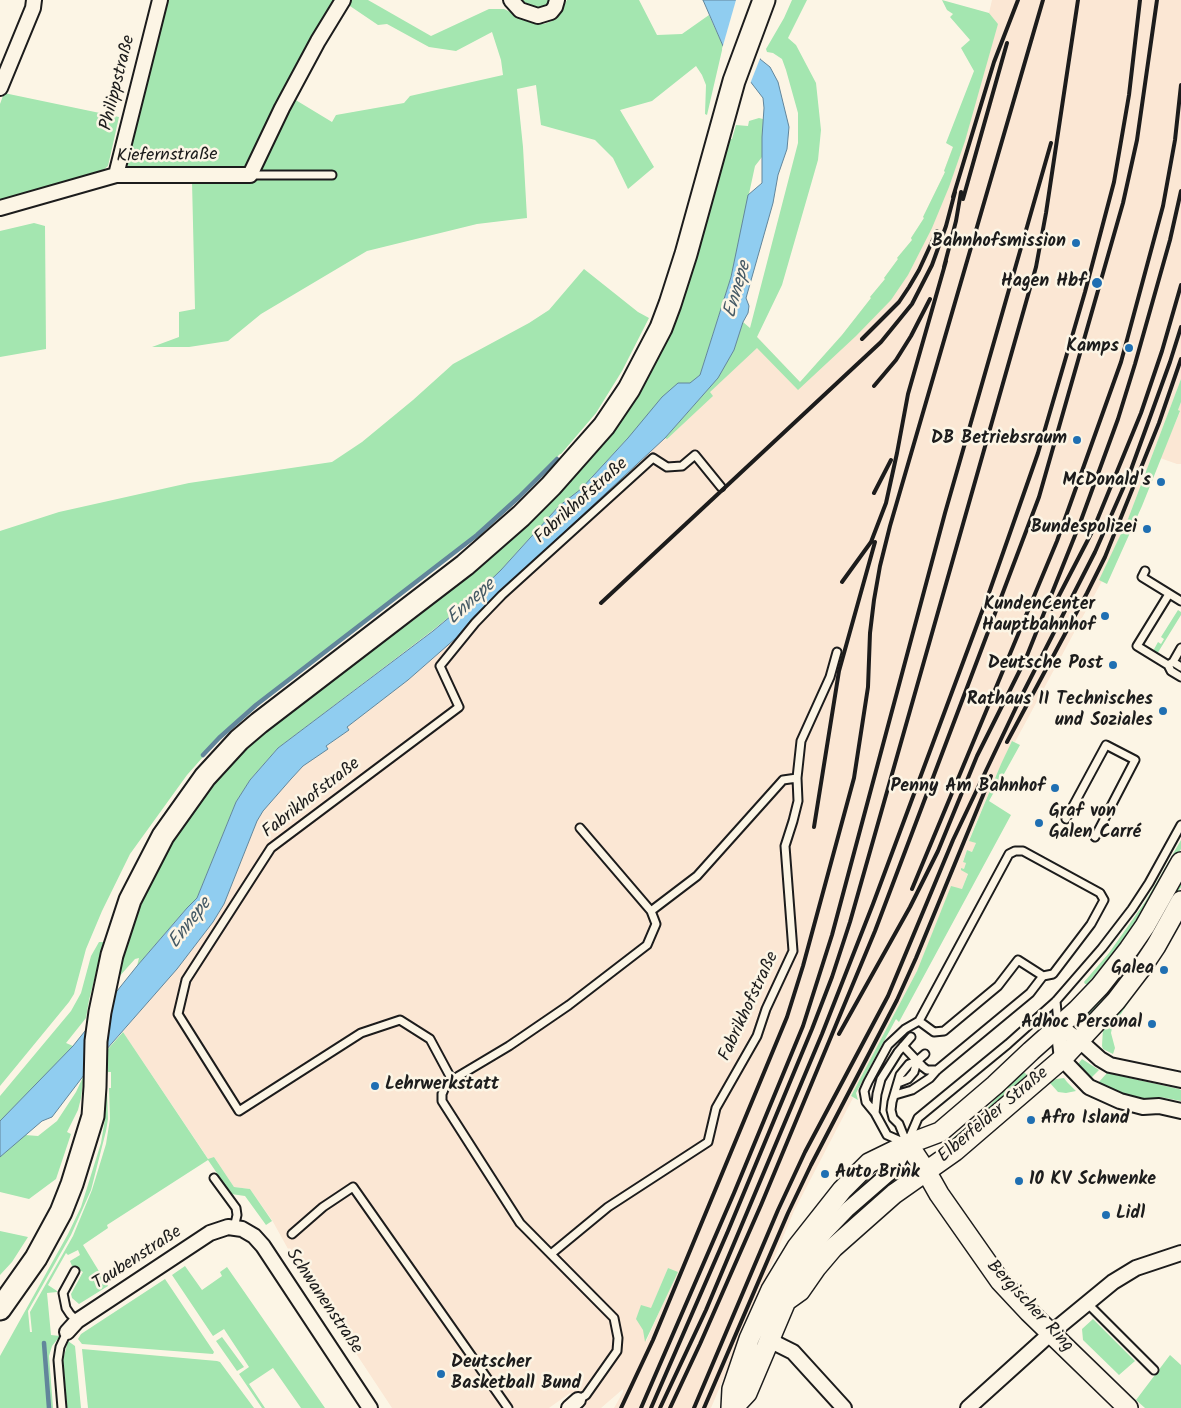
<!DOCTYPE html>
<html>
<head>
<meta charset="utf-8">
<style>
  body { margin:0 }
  canvas { display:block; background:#fcf5e5 }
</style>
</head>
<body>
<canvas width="1181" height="1408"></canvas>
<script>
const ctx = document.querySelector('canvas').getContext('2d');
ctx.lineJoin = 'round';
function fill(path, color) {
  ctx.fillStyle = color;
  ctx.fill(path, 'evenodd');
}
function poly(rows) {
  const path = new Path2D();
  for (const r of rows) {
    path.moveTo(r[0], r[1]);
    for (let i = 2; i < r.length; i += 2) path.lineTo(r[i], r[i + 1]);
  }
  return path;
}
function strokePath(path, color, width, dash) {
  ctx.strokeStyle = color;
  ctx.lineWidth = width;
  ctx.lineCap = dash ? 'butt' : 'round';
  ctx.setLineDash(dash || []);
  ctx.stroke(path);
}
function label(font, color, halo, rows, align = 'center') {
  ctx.font = font + ' Kalam,sans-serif';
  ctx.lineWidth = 5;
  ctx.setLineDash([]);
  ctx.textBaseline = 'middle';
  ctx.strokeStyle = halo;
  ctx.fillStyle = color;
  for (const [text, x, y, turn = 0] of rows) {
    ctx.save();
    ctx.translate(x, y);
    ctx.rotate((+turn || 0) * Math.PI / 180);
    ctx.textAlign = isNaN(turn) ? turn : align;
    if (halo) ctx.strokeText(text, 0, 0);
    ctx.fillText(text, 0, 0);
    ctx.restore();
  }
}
fill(poly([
  [992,0,1181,0,1181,379,1128,519,1100,580,1102,581,1015,742,1013,741,1001,764,969,840,976,843,972,852,967,850,963,861,966,863,964,869,968,873,962,889,951,887,917,971,851,1096,853,1098,794,1211,711,1408,614,1408,623,1392,623,1389,601,1408,586,1408,570,1393,549,1408,392,1408,293,1258,272,1220,250,1189,234,1187,214,1157,209,1160,123,1032,213,922,224,904,257,821,263,811,291,779,303,766,327,749,326,747,349,730,347,727,408,680,456,638,474,616,507,586,743,322,800,382,842,335,871,298,870,297,885,279,884,278,898,259,897,258,912,240,911,238,924,218,923,217,945,172,944,171,998,24,989,13],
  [668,1268,677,1272,646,1342,641,1305,651,1309],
  [1181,402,1181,464,1177,464,1160,458,1180,412,1178,410]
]), '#fbe7d4');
fill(poly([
  [165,0,339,0,250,167,128,166,125,161],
  [350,0,368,0,431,36,489,9,504,9,534,23,544,24,552,21,559,15,567,0,639,0,657,35,682,34,709,15,723,46,707,115,705,114,706,85,702,75,696,66,652,101,620,110,654,167,628,189,613,158,595,140,541,125,536,85,517,89,523,147,527,218,477,224,367,251,261,314,228,341,189,347,152,347,179,337,179,312,195,309,192,181,334,179,333,171,260,170,294,99,332,122,336,115,404,103,410,96,503,75,501,60,492,32,456,51,429,47,387,24,378,25,347,4],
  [519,0,552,0,547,8,542,11,529,9],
  [792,0,807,0,788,38,796,45,816,83,821,130,818,160,782,285,757,337,800,382,842,335,871,298,870,297,885,279,884,278,898,259,897,258,912,240,911,238,924,218,923,217,945,172,944,171,953,147,946,143,974,71,961,48,970,40,950,17,953,14,947,10,942,0,989,13,998,24,965,141,949,187,932,228,908,275,891,300,856,336,798,390,757,348,710,392,713,396,667,439,665,438,718,378,734,350,743,322,750,328,798,143,798,113,786,70,782,59,773,53,767,52,766,49,784,18],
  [4,93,119,117,108,166,102,171,0,202,0,104],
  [759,118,763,119,762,157,755,166,731,277,700,375,628,438,581,489,559,506,501,570,470,600,433,630,278,748,250,780,236,802,197,898,187,908,137,966,139,958,135,959,117,979,132,922,129,921,178,831,228,767,266,731,360,660,359,659,406,623,410,623,504,547,568,485,624,416,659,357,681,309,729,139,732,139,736,125,748,126,749,121],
  [34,223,45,226,46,349,0,357,0,231],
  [584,269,638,312,649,318,622,371,596,413,561,454,560,454,498,516,437,565,246,711,202,755,203,757,187,775,130,854,102,911,86,949,74,994,69,1002,0,1086,0,531,59,512,189,483,332,462,362,442,413,400,453,364,529,323,549,310],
  [1181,379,1181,402,1178,410,1180,411,1142,506,1107,584,1099,580,1128,519],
  [1178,610,1181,612,1181,615,1157,654,1153,651,1158,642,1161,644,1164,639,1161,637],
  [1012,741,1020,745,989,801,1011,815,899,1022,896,1019,856,1093,858,1100,851,1096,917,971,951,886,962,889,968,874,961,870,961,868,964,869,966,863,963,862,967,850,972,852,976,843,969,841,1001,764],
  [1181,840,1181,849,1147,907,1117,948,1087,984,1085,984,1084,982,1109,953,1145,902],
  [1181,877,1181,887,1161,924,1125,978,1082,1024,1080,1020,1121,975,1153,932],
  [99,942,104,942,89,1000,86,1018,66,1043,73,1046,53,1068,0,1121,0,1096,71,1011,81,993,91,956],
  [1138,987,1112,1028,1111,1033,1115,1048,1113,1054,1103,1049,1102,1046,1103,1028],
  [123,1032,208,1159,214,1157,234,1187,250,1189,272,1221,266,1225,245,1196,231,1194,208,1160,107,1225,108,1228,83,1245,108,1286,79,1304,72,1298,71,1294,83,1272,72,1266,70,1261,80,1255,78,1250,68,1255,66,1253,48,1285,57,1291,57,1292,47,1293,51,1335,60,1336,52,1346,49,1356,53,1408,0,1408,0,1356,68,1234,81,1207,101,1143,105,1119,104,1089,107,1089,108,1119,106,1131,91,1190,71,1235,28,1311,30,1332,32,1332,30,1312,73,1236,92,1190,106,1144,110,1119,109,1088,111,1088,111,1072,108,1072,107,1050],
  [1082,1059,1099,1070,1091,1078,1078,1064],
  [1024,1072,1028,1076,993,1104,981,1118,953,1142,952,1139,980,1116,1001,1093],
  [1107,1073,1179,1089,1181,1090,1181,1101,1160,1097,1143,1100,1123,1095,1098,1083],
  [84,1075,81,1098,78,1110,67,1132,71,1134,56,1179,29,1199,0,1192,0,1157,25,1135,38,1136,57,1121,76,1092],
  [1064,1078,1067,1082,1076,1091,1066,1093,1058,1092,1050,1083,1056,1079],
  [882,1188,885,1191,818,1252,841,1226],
  [0,1231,28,1237,12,1262,0,1275],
  [185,1266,202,1290,222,1276,220,1272,227,1267,325,1408,301,1408,273,1368,249,1384,265,1408,262,1408,239,1374,249,1367,224,1329,213,1336,172,1275],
  [668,1268,678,1272,645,1342,643,1330,636,1319,641,1305,651,1308],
  [165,1279,214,1352,213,1354,82,1344,78,1339,81,1334],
  [1093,1319,1135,1361,1119,1375,1083,1340,1082,1329],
  [222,1337,244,1367,237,1371,216,1341],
  [68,1341,75,1346,81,1408,67,1408,63,1360],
  [82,1349,217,1361,220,1362,254,1408,88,1408],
  [1170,1355,1181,1365,1181,1408,1145,1408,1136,1400]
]), '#a4e6b0');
const water = poly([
  [703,0,739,0,760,59,770,67,778,82,789,127,787,149,778,175,773,203,746,298,749,306,748,313,743,322,734,350,718,378,665,438,474,616,456,638,408,680,347,727,349,730,326,746,328,749,303,766,291,779,263,811,257,821,224,904,213,922,177,969,84,1075,52,1117,42,1121,0,1157,0,1121,73,1046,137,966,187,908,197,898,236,802,250,780,278,748,433,631,470,600,501,570,559,506,581,489,628,438,662,397,678,383,690,383,700,375,731,277,748,195,762,183,762,137,764,108,763,98,723,46,703,0]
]);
fill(water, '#90cdf0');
strokePath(water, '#62869b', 1);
fill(poly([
  [736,0,742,0,761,56,750,84,722,49]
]), '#fcf5e5');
strokePath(poly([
  [203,755,219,738,256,705,477,535,519,497,557,459],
  [44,1343,49,1408]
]), '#62869b', 4.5);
const lane = poly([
  [250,175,332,175],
  [1145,571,1142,577,1181,601],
  [1169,594,1137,646,1168,665,1173,662],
  [1181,648,1173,662,1181,667],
  [1168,665,1171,671,1181,677],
  [1066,819,1106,745,1135,760,1095,837],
  [580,828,651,911],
  [1056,1001,1058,1023],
  [919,1021,934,1032,944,1031,998,986,1018,960,1043,976],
  [903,1046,923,1067,927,1070,937,1070],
  [452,1080,509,1046,569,1005,647,945,656,924,651,911,697,876,783,780,797,778],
  [898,1083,908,1079,914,1072,917,1061],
  [875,1113,866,1102,864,1091,868,1082,888,1045,905,1029,919,1021,1009,854,1015,851,1023,851,1100,893,1104,900,1091,924,1053,974,1043,976,1030,993,937,1070,930,1078,912,1090,895,1095],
  [909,1139,918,1118,924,1113,1008,1044,1056,1001,1102,948,1132,909,1149,883,1181,825],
  [905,1143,887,1135,875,1113,877,1094,881,1079,898,1052,911,1037],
  [907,1144,899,1124,893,1118,891,1110,892,1102,900,1075,909,1064,917,1061,925,1054],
  [214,1178,236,1208,237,1215,234,1228],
  [292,1234,323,1207,353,1187,508,1408],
  [551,1254,608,1207,708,1142,716,1108,757,1036,766,1009,793,951,785,846,793,821,798,801,797,778,801,741,830,677,837,652],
  [75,1271,63,1293,66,1308,70,1314,77,1321],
  [1087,1303,1154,1370],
  [578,1400,586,1395,617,1351,618,1338,614,1318,520,1223,442,1101,442,1094,445,1087,452,1080,430,1039,400,1020,361,1033,239,1111,178,1014,186,980,271,848,459,707,440,666,475,623,502,595,653,458,667,467,682,466,695,455,721,487],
  [62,1408,58,1360,60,1347,67,1332]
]);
const street = poly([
  [511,0,520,10,538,16,551,12,555,7,557,0],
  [0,88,33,8,34,0],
  [116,175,160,0],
  [0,208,116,175,250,175,282,108,318,41,343,0],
  [1058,1025,1062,1059,1089,1087,1120,1101,1143,1107,1159,1106,1181,1111],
  [1058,1025,1080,1041,1100,1059,1110,1065,1181,1080],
  [786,1301,786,1286,803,1260,825,1233,848,1209,894,1169,908,1144],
  [67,1332,77,1321,210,1233,228,1227,242,1229,254,1236,263,1246,370,1408],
  [769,1340,793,1352,844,1408],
  [569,1408,578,1400],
  [968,1408,1051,1333,1113,1282,1136,1268,1181,1253]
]);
const secondary = poly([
  [908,1144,926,1171,939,1194,1000,1281,1029,1312,1128,1408],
  [731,1408,732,1389,749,1339,771,1290,797,1247,842,1190,869,1163,908,1144,940,1132,995,1085,1031,1051,1077,1010,1100,986,1129,949,1145,926,1181,862],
  [733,1408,747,1393,786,1301,800,1291,816,1268,833,1248,894,1194,955,1151,1062,1059,1116,1001,1142,967,1156,946,1181,901]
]);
const primary = poly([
  [0,1309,36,1258,61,1212,72,1184,93,1116,95,1087,96,1041,100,1012,112,955,130,900,163,836,205,777,239,740,259,723,465,565,521,516,551,486,604,426,629,389,661,328,670,304,686,254,734,81,764,0]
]);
strokePath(lane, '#1c1c1c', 11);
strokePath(street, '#1c1c1c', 18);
strokePath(secondary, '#1c1c1c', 22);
strokePath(primary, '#1c1c1c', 25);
strokePath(lane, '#fcf5e5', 7);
strokePath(street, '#fcf5e5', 14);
strokePath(secondary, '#fcf5e5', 19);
strokePath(primary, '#fcf5e5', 21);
strokePath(poly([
  [953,197,994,62,1018,0],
  [963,199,1007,43],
  [944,267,956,221,961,192],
  [862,339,899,302,909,287,919,270,937,231],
  [874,386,896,360,911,336,930,299],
  [874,493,891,460],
  [842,582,871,542,886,503,897,453,908,394,946,261],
  [601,603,881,342,912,304,932,265,946,226,955,192],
  [1052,609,1093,530,1141,413,1162,351,1181,285],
  [1007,742,1087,593,1105,557,1159,423,1181,359],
  [814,827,839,671,875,542],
  [912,889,1057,541,1121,362,1163,206,1175,140,1181,85],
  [839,1034,910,907,938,851,977,756,1026,658,1080,523,1118,419,1135,364,1170,240,1181,191],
  [621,1408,653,1340,787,1017,803,966,854,778,868,687,870,633,874,600,880,566,890,526,1043,0],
  [641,1408,734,1193,803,1026,832,935,945,513,1051,143],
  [651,1408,728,1231,812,1029,832,977,850,922,1036,267,1046,213,1078,0],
  [660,1408,706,1310,822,1034,873,904,990,590,1038,453,1085,292,1114,182,1129,95,1140,0],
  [670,1408,700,1344,761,1205,875,931,1039,497,1123,203,1137,140,1157,0],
  [694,1408,778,1210,805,1152,888,996,953,840,1022,695,1095,552,1129,475,1149,420,1170,362,1181,327],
  [704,1408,788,1213,811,1165,897,1000,916,958,991,776]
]), '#1c1c1c', 4);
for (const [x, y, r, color] of [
  [1076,243,5,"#1f6fb2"],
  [1097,283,6,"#1f6fb2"],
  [1129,348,5,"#1f6fb2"],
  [1077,440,5,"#1f6fb2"],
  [1161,482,5,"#1f6fb2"],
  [1147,529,5,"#1f6fb2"],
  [1105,616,5,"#1f6fb2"],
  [1113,665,5,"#1f6fb2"],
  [1163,711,5,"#1f6fb2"],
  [1055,788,5,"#1f6fb2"],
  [1039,823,5,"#1f6fb2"],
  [1164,970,5,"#1f6fb2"],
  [1152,1024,5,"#1f6fb2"],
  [375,1086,5,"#1f6fb2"],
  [1031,1120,5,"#1f6fb2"],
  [825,1174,5,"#1f6fb2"],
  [1019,1181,5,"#1f6fb2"],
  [1106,1215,5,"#1f6fb2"],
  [441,1374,5,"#1f6fb2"]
]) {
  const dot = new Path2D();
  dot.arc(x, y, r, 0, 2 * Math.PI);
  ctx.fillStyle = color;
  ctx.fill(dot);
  strokePath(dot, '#fcf5e5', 2);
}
label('18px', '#1c1c1c', '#fcf5e5', [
  ["Philippstraße",119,83,-76],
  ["Kiefernstraße",167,157,-1],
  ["Fabrikhofstraße",582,502,-42],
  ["Fabrikhofstraße",312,799,-38],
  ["Fabrikhofstraße",750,1007,-65],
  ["Elberfelder Straße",994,1116,-40],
  ["Taubenstraße",138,1259,-33],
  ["Schwanenstraße",323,1302,56],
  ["Bergischer Ring",1029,1307,47]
]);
label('bold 18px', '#1c1c1c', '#fcf5e5', [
  ["Bahnhofsmission",1066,243],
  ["Hagen Hbf",1086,283],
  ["Kamps",1119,348],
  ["DB Betriebsraum",1067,440],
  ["McDonald's",1151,482],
  ["Bundespolizei",1137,529],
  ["KundenCenter",1095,606],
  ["Hauptbahnhof",1095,627],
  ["Deutsche Post",1103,665],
  ["Rathaus II Technisches",1153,701],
  ["und Soziales",1153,722],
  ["Penny Am Bahnhof",1045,788],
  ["Graf von",1049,813,"left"],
  ["Galen Carré",1049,834,"left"],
  ["Galea",1154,970],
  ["Adhoc Personal",1142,1024],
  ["Lehrwerkstatt",385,1086,"left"],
  ["Afro Island",1041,1120,"left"],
  ["Auto Brink",835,1174,"left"],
  ["10 KV Schwenke",1029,1181,"left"],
  ["Lidl",1116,1215,"left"],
  ["Deutscher",451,1364,"left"],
  ["Basketball Bund",451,1385,"left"]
], 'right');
label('italic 19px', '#455a66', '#fcf5e5', [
  ["Ennepe",739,290,-74],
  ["Ennepe",472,603,-42],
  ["Ennepe",191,924,-52]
]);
</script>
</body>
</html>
